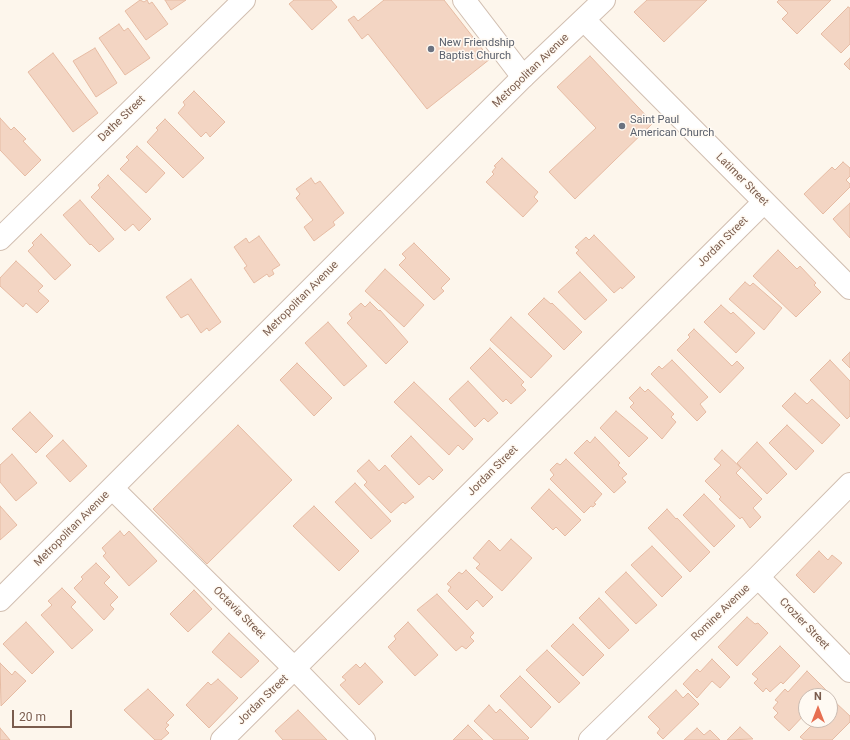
<!DOCTYPE html>
<html>
<head>
<meta charset="utf-8">
<style>
  body { margin:0 }
  #map { position:relative; width:850px; height:740px; overflow:hidden; background:#fdf6ec; font-family:Roboto,sans-serif }
  canvas { display:block }
  .north { position:absolute; left:798px; top:688px; width:40px; height:40px; box-sizing:border-box; background:#fffaf3; border:1px solid #cabbb1; border-radius:50%; rotate:0deg; font-size:11px; font-weight:700; line-height:16px; text-align:center; color:#7a5c4d }
  .north::after { content:''; display:block; margin:auto; width:14px; height:18px; background:#e76f51; clip-path:polygon(50% 0,100% 100%,50% 72%,0 100%) }
  .scale { position:absolute; left:12px; top:710px; width:60px; height:18px; box-sizing:border-box; border:2px solid #7a5c4d; border-top:0; padding-left:5px; font-size:12px; line-height:14px; white-space:nowrap; color:#7a5c4d; -webkit-text-stroke:3px #fffaf3; paint-order:stroke }
</style>
</head>
<body>
<div id="map">
<canvas width="850" height="740"></canvas>
<div class="north">N</div>
<div class="scale">20 m</div>
</div>
<script>
const ctx = document.querySelector('canvas').getContext('2d');
ctx.lineJoin = 'round';
function fill(path, color) {
  ctx.fillStyle = color;
  ctx.fill(path, 'evenodd');
}
function poly(rows) {
  const path = new Path2D();
  for (const r of rows) {
    path.moveTo(r[0], r[1]);
    for (let i = 2; i < r.length; i += 2) path.lineTo(r[i], r[i + 1]);
  }
  return path;
}
function strokePath(path, color, width, dash) {
  ctx.strokeStyle = color;
  ctx.lineWidth = width;
  ctx.lineCap = dash ? 'butt' : 'round';
  ctx.setLineDash(dash || []);
  ctx.stroke(path);
}
function label(font, color, halo, rows, align = 'center') {
  ctx.font = font + ' Roboto,sans-serif';
  ctx.lineWidth = 3;
  ctx.setLineDash([]);
  ctx.textBaseline = 'middle';
  ctx.strokeStyle = halo;
  ctx.fillStyle = color;
  for (const [text, x, y, turn = 0] of rows) {
    ctx.save();
    ctx.translate(x, y);
    ctx.rotate((+turn || 0) * Math.PI / 180);
    ctx.textAlign = isNaN(turn) ? turn : align;
    if (halo) ctx.strokeText(text, 0, 0);
    ctx.fillText(text, 0, 0);
    ctx.restore();
  }
}
const building = poly([
  [140,0,144,2,147,0,149,4,152,2,168,24,146,40,125,11,140,0],
  [165,0,186,0,171,10,165,0],
  [294,0,331,0,337,7,312,30,289,4,294,0],
  [384,0,444,0,490,59,427,109,368,34,362,39,348,20,354,16,358,21,384,0],
  [647,0,707,0,664,42,634,12,647,0],
  [779,0,831,0,797,34,782,19,788,13,777,2,779,0],
  [848,7,850,8,850,44,841,53,821,34,848,7],
  [119,24,124,31,128,28,150,58,125,75,99,38,119,24],
  [95,48,117,83,96,97,73,61,95,48],
  [53,53,98,113,73,132,28,72,53,53],
  [590,56,653,123,575,199,549,172,596,128,557,87,590,56],
  [850,58,850,70,844,64,850,58],
  [194,91,225,122,210,137,206,132,201,137,178,113,185,105,183,102,194,91],
  [0,118,11,130,14,127,26,139,23,141,41,160,25,176,0,150,0,118],
  [165,119,204,158,183,178,147,142,158,130,156,128,165,119],
  [137,146,165,173,146,193,120,169,129,160,126,157,137,146],
  [502,158,538,192,534,197,538,201,523,217,486,182,494,174,492,172,496,167,494,166,502,158],
  [843,162,850,168,850,176,846,180,850,184,850,187,823,214,804,194,832,167,835,170,843,162],
  [108,175,151,219,139,231,133,224,125,231,91,197,100,188,98,185,108,175],
  [311,178,315,184,320,181,344,213,333,222,335,225,314,241,304,227,313,220,296,198,300,194,296,189,311,178],
  [80,200,114,239,99,252,91,244,90,245,63,215,80,200],
  [850,203,850,238,833,219,850,203],
  [41,234,71,265,55,280,28,251,34,245,32,243,41,234],
  [594,235,635,277,622,289,621,287,614,293,576,253,579,250,575,247,586,237,589,240,594,235],
  [259,236,280,265,272,270,274,274,269,277,267,274,254,283,244,268,247,266,234,247,246,238,249,243,259,236],
  [414,243,450,279,441,288,444,291,434,300,399,265,406,258,402,254,414,243],
  [778,250,797,269,800,266,816,283,814,285,821,292,796,317,753,276,778,250],
  [16,261,43,286,38,291,49,301,37,313,26,303,23,307,0,286,0,278,16,261],
  [385,269,424,305,404,327,365,291,385,269],
  [580,272,607,300,585,320,558,292,580,272],
  [191,279,221,322,209,331,207,328,201,333,188,314,181,318,166,297,191,279],
  [745,282,750,286,753,283,782,308,764,330,729,299,745,282],
  [544,298,551,304,552,303,582,332,564,350,528,314,544,298],
  [370,302,379,311,380,310,408,342,386,364,347,323,352,318,349,314,361,303,365,307,370,302],
  [721,305,731,314,733,312,755,333,736,353,704,322,721,305],
  [511,317,552,356,531,378,490,340,511,317],
  [328,322,367,366,344,386,305,343,328,322],
  [694,329,732,366,737,361,744,368,720,393,677,350,690,337,688,335,694,329],
  [490,348,524,382,521,385,526,390,511,404,506,399,503,402,470,368,490,348],
  [850,352,850,368,842,360,850,352],
  [672,360,708,397,700,404,706,412,697,421,651,374,659,366,662,369,672,360],
  [830,360,850,381,850,416,847,419,810,380,830,360],
  [297,363,332,398,314,416,280,380,297,363],
  [468,381,498,413,488,422,484,418,475,427,449,399,468,381],
  [414,382,473,439,463,450,458,445,449,455,394,402,414,382],
  [640,387,645,392,648,389,674,414,671,417,676,422,662,439,630,407,634,403,629,398,640,387],
  [795,393,807,404,812,399,840,425,822,444,782,406,795,393],
  [616,411,648,438,629,457,600,428,616,411],
  [30,412,53,436,36,453,12,429,30,412],
  [238,425,292,480,207,564,153,509,238,425],
  [787,425,814,451,796,470,769,443,787,425],
  [411,436,443,470,433,480,429,476,419,485,391,456,411,436],
  [595,437,620,463,618,465,627,474,622,478,626,482,614,493,574,453,587,440,590,443,595,437],
  [63,440,87,466,70,482,46,456,63,440],
  [757,442,787,474,767,494,737,463,757,442],
  [722,450,741,468,736,473,762,499,753,508,761,517,750,528,742,517,740,519,719,499,721,497,705,481,721,465,714,459,722,450],
  [12,454,37,483,16,501,0,482,0,465,12,454],
  [566,459,602,494,594,503,596,504,593,507,591,506,584,513,550,479,554,475,550,470,557,463,560,465,566,459],
  [369,460,379,471,385,465,414,497,405,504,403,502,391,513,364,485,367,482,357,471,369,460],
  [355,483,391,521,371,539,335,502,355,483],
  [549,489,581,520,565,536,556,527,553,530,531,508,549,489],
  [704,494,735,526,714,547,683,515,704,494],
  [0,506,17,525,0,540,0,506],
  [314,506,359,551,339,571,293,526,314,506],
  [667,509,676,519,677,518,710,552,690,572,648,528,667,509],
  [120,531,124,536,129,531,157,561,129,586,103,556,106,553,102,548,120,531],
  [511,539,532,558,502,591,476,568,480,564,473,558,489,540,500,551,511,539],
  [652,546,682,577,662,597,631,565,652,546],
  [819,551,828,560,832,555,842,563,814,593,796,575,819,551],
  [96,563,110,577,104,583,118,597,110,605,114,609,104,620,74,588,83,579,81,577,96,563],
  [466,570,493,597,483,607,477,600,467,610,448,591,451,587,447,584,459,572,462,574,466,570],
  [626,572,657,605,636,624,605,592,626,572],
  [62,588,76,602,71,607,93,630,72,649,41,615,52,605,48,601,62,588],
  [194,590,212,609,188,632,170,614,194,590],
  [437,594,474,633,470,637,474,641,466,649,462,646,456,651,417,610,437,594],
  [599,598,629,630,609,649,579,618,599,598],
  [747,617,755,624,758,623,768,633,737,666,718,647,747,617],
  [26,622,54,652,32,674,3,644,26,622],
  [408,622,438,655,415,676,388,647,396,639,394,636,408,622],
  [573,624,604,655,583,676,551,646,573,624],
  [229,633,259,661,241,678,212,652,229,633],
  [780,646,800,666,783,684,781,682,770,692,766,688,763,692,754,683,758,679,752,674,780,646],
  [547,650,580,683,559,703,526,670,547,650],
  [712,659,730,677,720,688,712,681,697,698,683,684,697,669,700,672,712,659],
  [0,663,12,675,15,671,26,681,1,706,0,663],
  [365,663,383,682,359,705,340,685,346,680,342,677,356,664,360,668,365,663],
  [807,671,827,691,822,696,806,696,806,713,789,731,774,717,778,713,773,708,778,702,775,700,785,689,788,692,807,671],
  [520,676,551,707,531,728,500,696,520,676],
  [218,679,238,698,209,728,186,705,208,682,211,685,218,679],
  [148,689,174,715,166,723,169,725,165,729,169,733,161,740,155,740,124,710,148,689],
  [676,690,683,698,688,693,699,704,663,739,657,733,660,729,648,717,676,690],
  [835,702,850,716,850,722,832,740,804,740,800,737,817,720,830,720,830,707,835,702],
  [489,705,496,713,500,709,529,738,527,740,494,740,474,721,489,705],
  [298,710,327,740,283,740,275,731,298,710],
  [468,725,483,740,453,740,468,725],
  [740,727,753,739,727,740,740,727],
  [0,728,10,740,0,740,0,728],
  [697,728,704,735,710,730,720,740,684,740,697,728]
]);
fill(building, '#f3d5c3');
strokePath(building, '#e6bba3', 1);
const minor = poly([
  [464,0,523,77],
  [584,20,850,288],
  [0,239,244,0],
  [113,489,295,669,364,740],
  [758,577,850,671],
  [222,740,764,202],
  [590,740,758,577,850,484]
]);
const tertiary = poly([
  [0,600,523,77,604,0]
]);
strokePath(minor, '#d1beb0', 24);
strokePath(tertiary, '#d1beb0', 24);
strokePath(minor, '#fff', 22);
strokePath(tertiary, '#fff', 22);
for (const [x, y, r, color] of [
  [431,49,4,"#6b7280"],
  [622,126,4,"#6b7280"]
]) {
  const dot = new Path2D();
  dot.arc(x, y, r, 0, 2 * Math.PI);
  ctx.fillStyle = color;
  ctx.fill(dot);
  strokePath(dot, '#fffaf3', 1.5);
}
label('11px', '#5b616d', '#fffaf3', [
  ["New Friendship",439,43],
  ["Baptist Church",439,56],
  ["Saint Paul",630,120],
  ["American Church",630,133]
], 'left');
label('11px', '#7a5c4d', '#fffaf3', [
  ["Metropolitan Avenue",531,71,-44],
  ["Dathe Street",122,119,-44],
  ["Latimer Street",742,180,45],
  ["Jordan Street",723,242,-45],
  ["Metropolitan Avenue",301,299,-45],
  ["Jordan Street",493,471,-45],
  ["Metropolitan Avenue",72,529,-45],
  ["Octavia Street",239,613,45],
  ["Romine Avenue",721,613,-44],
  ["Crozier Street",804,624,46],
  ["Jordan Street",263,700,-44]
]);
</script>
</body>
</html>
